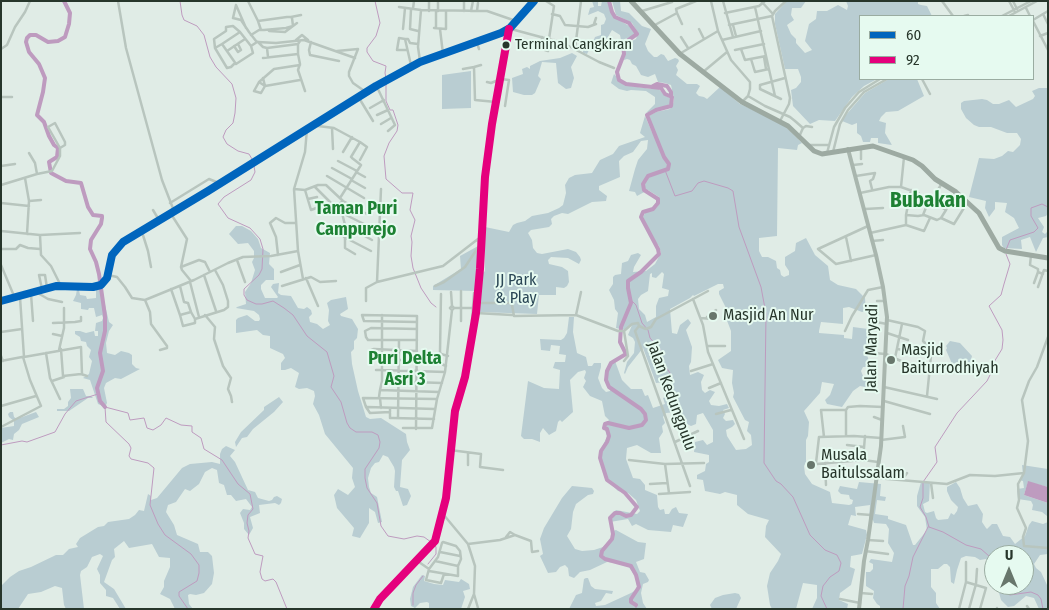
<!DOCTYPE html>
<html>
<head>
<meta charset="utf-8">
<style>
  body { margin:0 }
  #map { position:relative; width:1049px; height:610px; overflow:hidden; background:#e0ece6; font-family:"Fira Sans Condensed",sans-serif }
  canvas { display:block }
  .frame { position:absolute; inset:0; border:2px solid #27362b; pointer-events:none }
  .legend { position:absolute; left:859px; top:15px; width:175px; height:65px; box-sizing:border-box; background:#e6faf0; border:1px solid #9aaca1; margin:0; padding:6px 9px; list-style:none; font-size:15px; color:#27362b }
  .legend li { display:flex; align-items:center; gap:10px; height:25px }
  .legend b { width:25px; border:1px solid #9aaca1 }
  .north { position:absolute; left:984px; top:545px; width:50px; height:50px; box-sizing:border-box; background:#e6faf0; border:1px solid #9aaca1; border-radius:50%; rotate:0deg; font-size:14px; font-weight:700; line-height:20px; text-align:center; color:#27362b }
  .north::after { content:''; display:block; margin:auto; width:18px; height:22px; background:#68766c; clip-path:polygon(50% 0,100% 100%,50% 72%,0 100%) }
</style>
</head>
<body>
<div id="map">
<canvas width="1049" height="610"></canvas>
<div class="frame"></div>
<ul class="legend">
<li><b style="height:6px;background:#0065bd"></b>60</li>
<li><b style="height:6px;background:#e5007d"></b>92</li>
</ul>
<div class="north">U</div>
</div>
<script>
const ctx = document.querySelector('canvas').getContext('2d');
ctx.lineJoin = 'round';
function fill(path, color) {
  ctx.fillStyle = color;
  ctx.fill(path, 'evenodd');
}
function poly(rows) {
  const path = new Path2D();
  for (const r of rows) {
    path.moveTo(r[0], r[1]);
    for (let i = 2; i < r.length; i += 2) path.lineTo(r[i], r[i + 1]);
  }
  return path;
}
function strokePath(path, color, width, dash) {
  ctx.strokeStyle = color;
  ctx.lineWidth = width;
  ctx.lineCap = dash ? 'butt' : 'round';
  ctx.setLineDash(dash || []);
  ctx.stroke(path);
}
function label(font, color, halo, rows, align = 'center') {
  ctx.font = font + ' "Fira Sans Condensed",sans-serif';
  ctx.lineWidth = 4;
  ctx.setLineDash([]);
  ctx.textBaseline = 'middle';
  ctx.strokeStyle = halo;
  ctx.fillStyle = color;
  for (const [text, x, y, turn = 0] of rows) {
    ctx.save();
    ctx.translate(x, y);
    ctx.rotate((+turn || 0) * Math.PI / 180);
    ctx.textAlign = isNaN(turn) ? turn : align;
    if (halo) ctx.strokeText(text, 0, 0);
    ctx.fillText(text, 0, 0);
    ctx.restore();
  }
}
fill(poly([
  [592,1,598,1,598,6,601,6,602,1,608,1,613,16,629,26,634,32,635,36,621,40,620,35,612,30,608,37,602,43,589,50,587,54,583,53,583,50,591,47,595,37,601,35,601,25,604,24,606,19,604,14,598,11,588,15,590,8,594,7],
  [612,1,620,1,621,11,629,13,642,26,651,29,645,44,648,51,654,57,657,57,661,54,664,55,668,61,675,58,678,59,679,61,676,66,678,70,676,75,687,84,697,84,700,86,696,93,699,96,704,97,707,99,720,87,740,104,782,123,802,143,798,145,797,150,778,148,777,236,759,238,759,251,762,257,768,257,776,261,777,268,780,270,781,275,784,277,789,275,789,271,785,265,785,257,795,251,796,243,806,238,815,255,828,266,830,280,838,285,856,289,865,298,866,311,862,312,849,307,843,308,843,324,821,322,819,331,819,333,844,335,844,338,852,339,853,327,868,329,867,355,871,367,863,367,861,371,863,376,872,378,870,386,872,391,867,392,867,389,865,387,860,386,853,391,842,407,827,404,825,400,830,395,834,384,822,382,820,393,804,411,809,422,808,436,806,440,806,462,804,466,805,474,812,484,830,492,832,503,849,505,852,504,853,500,850,499,849,495,841,494,838,491,840,486,857,489,859,482,881,484,880,496,886,497,885,501,877,500,875,514,888,516,888,519,906,525,913,545,915,545,927,530,925,517,917,506,917,496,921,482,930,482,929,501,923,504,925,512,927,513,934,511,936,518,938,520,948,519,951,513,954,515,957,511,958,507,951,500,947,491,947,487,956,482,960,488,963,498,968,506,977,504,983,514,982,522,986,528,987,529,992,524,997,524,1003,536,1010,537,1015,544,1025,536,1029,525,1032,521,1043,524,1048,522,1048,554,1040,555,1034,564,1036,568,1041,572,1047,585,1048,609,1039,609,1034,598,1026,596,1014,606,1008,607,1001,600,997,585,1024,585,1024,555,994,555,994,568,986,559,980,560,975,557,966,556,961,558,957,570,954,584,951,582,950,567,947,564,944,564,938,569,931,569,931,587,936,593,936,603,940,609,880,609,880,606,877,604,873,598,874,591,866,586,866,572,870,572,873,569,873,564,869,562,871,559,892,562,894,553,888,543,889,529,886,524,874,523,873,520,869,519,870,505,855,507,856,516,851,515,848,525,866,530,867,535,862,554,851,556,850,567,855,569,851,585,840,593,839,600,848,604,847,609,812,609,817,598,817,585,803,583,796,609,772,609,770,605,767,586,770,573,778,561,781,554,765,537,766,526,769,520,748,514,737,505,737,495,725,492,720,494,705,491,703,480,697,479,697,475,705,471,706,464,709,462,709,455,694,452,695,442,703,440,707,445,713,442,713,430,703,413,697,415,696,424,691,426,683,422,677,412,666,413,663,417,665,423,662,426,663,432,659,438,661,453,651,453,637,445,627,448,626,459,633,478,640,479,645,485,645,490,657,495,658,507,660,510,664,509,665,514,669,514,672,509,676,507,679,513,688,514,683,527,673,525,671,532,648,530,636,524,632,526,628,519,610,522,610,516,616,510,637,514,640,511,636,500,628,493,618,491,605,478,599,457,600,451,607,437,604,425,609,420,605,416,602,401,590,396,583,387,586,381,584,378,586,372,585,370,578,372,570,380,573,412,562,422,560,420,558,422,556,431,549,435,543,428,540,433,540,442,532,439,524,439,521,436,528,381,544,388,559,389,560,370,553,368,555,362,565,362,566,355,559,354,560,346,551,345,550,351,541,350,540,339,561,340,564,338,567,333,569,317,574,317,573,332,577,353,586,357,588,366,592,366,594,363,601,363,601,367,598,378,602,388,606,392,610,391,611,388,607,380,607,373,608,368,615,361,622,380,631,389,642,389,645,396,648,395,653,408,665,404,663,398,669,395,670,393,666,382,656,383,643,348,628,367,625,374,624,373,627,362,634,353,635,342,633,338,628,335,632,325,625,330,616,328,618,313,615,309,614,300,609,290,613,284,613,277,615,275,621,274,622,263,628,261,631,255,638,253,641,255,634,267,633,272,646,271,655,264,661,253,659,246,652,238,643,217,645,213,657,207,659,204,659,197,648,190,637,196,635,192,629,191,635,169,638,160,647,149,648,140,641,141,633,152,624,156,619,161,620,177,599,186,599,190,607,196,606,201,592,202,568,214,562,213,554,216,551,219,552,224,549,227,531,230,528,233,532,240,533,248,537,253,542,254,568,249,576,252,580,257,581,260,579,264,568,258,551,257,548,260,549,264,562,267,568,271,569,282,567,286,564,288,556,287,556,295,539,295,537,314,479,312,483,273,485,271,485,227,509,232,513,225,517,223,525,221,532,216,548,213,559,208,563,205,566,193,565,185,569,178,575,175,592,173,600,160,613,154,619,146,645,137,640,133,645,116,652,132,654,131,649,116,656,112,670,109,673,104,674,99,671,85,665,83,658,82,655,74,648,77,641,75,636,66,632,64,630,60,627,59,624,60,626,44,636,39,638,33,632,23,616,15],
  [662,272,664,274,662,288,669,290,668,296,659,298,656,306,656,317,647,322,645,315,639,309,638,299,641,295,648,291,650,274,652,273,652,277,656,278],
  [718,284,723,284,724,288,719,291,719,294,727,310,726,318,731,331,731,351,718,360,722,368,733,370,732,383,734,393,733,397,745,420,749,422,747,431,751,435,752,445,746,449,736,450,727,436,726,430,732,427,735,424,733,420,726,421,723,418,725,414,723,410,729,408,727,404,719,406,711,405,709,401,715,392,710,390,705,393,702,390,701,382,704,375,698,372,690,375,689,366,691,362,692,347,686,330,691,323,688,319,680,325,677,334,672,333,670,309,690,298,693,295,694,296],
  [787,1,806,1,801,8,792,8,791,15,794,20,787,25,791,34,796,39,796,43,805,53,812,50,805,41,809,24,816,19,817,11,827,11,838,5,847,10,848,6,846,1,918,1,918,4,921,5,927,6,932,16,860,16,860,79,877,79,864,86,852,97,835,121,819,120,810,124,793,106,791,90,796,88,801,82,801,77,798,69,785,69,775,24,775,14],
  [572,53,577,56,571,67,574,78,571,88,566,89,558,83,556,63,542,62,538,76,541,79,535,93,532,95,524,95,513,92,512,78,523,74,522,69,527,67,530,69,530,66,540,61,560,58],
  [471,71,471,108,442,109,442,75],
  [614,74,624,85,652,89,658,88,664,95,670,98,671,104,646,113,655,104,655,97,646,91,631,90,627,91,619,89,611,83],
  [889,79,917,79,924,96,898,111,886,112,881,117,879,121,886,123,885,133,892,145,878,143,878,138,871,138,870,142,863,142,861,136,857,133,857,123,852,125,842,121,845,116,865,93],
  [1039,88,1048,88,1048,213,1046,216,1038,218,1044,227,1042,232,1045,234,1048,231,1048,237,1043,238,1036,252,1030,237,1021,240,1022,249,1004,248,1002,245,1002,237,1019,228,1014,218,1005,212,1007,203,995,202,995,209,989,217,985,208,986,201,969,197,979,158,994,159,1002,156,1008,151,1013,152,1020,145,1021,139,1017,133,1007,133,991,127,979,127,974,125,966,118,961,109,961,103,964,101,982,99,987,100,993,104,999,104,1009,100,1016,107,1033,99,1035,96,1032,91],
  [236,226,242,226,251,231,258,239,261,248,270,253,269,264,274,269,274,280,266,280,261,285,261,289,265,298,277,298,278,297,271,287,273,284,279,283,278,293,281,295,291,296,298,308,304,309,307,307,311,310,312,314,309,317,310,322,317,324,323,329,330,325,328,321,329,310,327,303,331,300,346,297,348,309,340,314,341,316,352,319,358,329,357,338,354,341,354,349,351,352,352,364,358,391,366,417,370,419,381,418,406,434,407,442,410,450,402,460,400,487,408,489,411,496,407,505,403,506,398,491,396,491,394,487,395,471,394,467,388,457,383,455,379,462,375,463,371,468,368,478,369,487,371,493,377,497,382,522,378,523,375,512,369,508,369,523,360,538,352,536,354,528,337,508,334,495,338,489,348,495,355,487,352,478,353,468,325,434,319,415,313,404,315,396,314,391,307,388,299,389,295,387,299,373,291,368,285,370,281,370,281,363,285,358,283,354,270,348,270,336,263,335,257,330,236,333,236,320,238,318,247,315,255,321,259,321,260,319,259,315,254,311,236,308,237,307,246,304,245,292,251,283,255,270,252,262,254,258,254,251,248,243,238,244,229,234],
  [480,245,477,291,433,290,433,286,461,269,460,256],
  [96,288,101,288,109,322,113,325,109,331,106,343,107,353,115,355,121,351,129,353,132,355,132,364,136,368,140,369,121,379,115,378,106,383,104,388,107,403,105,407,98,404,90,380,83,378,89,374,92,361,89,357,91,350,87,346,86,342,81,341,80,337,75,334,75,331,80,331,86,333,94,331,95,336,98,336,98,331,95,331,96,323,102,321,103,318,102,315,96,317,94,308,89,308,88,310,81,309,81,303,73,301,76,295,77,289,79,290,80,295,86,296,87,299,96,298],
  [950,341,960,343,972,356,970,363,962,366,960,362,955,363,953,366,946,350,947,348,946,346],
  [70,389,83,389,86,396,91,396,93,398,88,398,69,411,57,411,57,409,64,409,68,406,68,402,71,398],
  [279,397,283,402,274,412,253,429,247,437,242,438,236,447,235,442,241,432,264,410,264,407],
  [10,412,13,412,14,417,17,419,36,412,39,417,22,424,19,430,14,434,13,440,9,439,1,443,1,428,14,426,14,421,9,417,8,414],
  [226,446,235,450,230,456,235,462,248,490,255,492,258,498,269,501,272,500,274,497,277,496,282,499,281,503,279,505,275,503,259,505,260,513,250,517,253,528,249,535,244,529,244,523,240,513,243,509,250,510,252,507,246,499,236,501,231,495,227,495,224,485,219,483,217,470,212,468,205,472,199,484,190,491,185,489,176,502,168,505,166,512,174,525,177,535,198,544,200,552,208,552,212,556,214,573,212,584,204,593,196,595,190,594,188,595,189,604,193,609,175,609,170,599,160,594,164,587,164,581,170,567,170,558,159,557,152,544,129,548,124,541,114,549,115,557,112,560,104,582,114,589,126,609,120,609,113,598,106,596,106,590,100,583,100,575,97,569,103,556,100,554,92,557,87,567,81,571,80,575,84,609,66,609,64,605,62,588,55,586,41,592,28,594,18,609,1,609,1,586,10,577,19,571,31,567,56,555,63,555,69,549,78,547,76,544,80,538,98,527,104,526,108,522,129,519,135,515,139,510,144,511,148,494,151,496,151,500,157,498,182,468,190,464,212,462,220,464,220,454,222,449],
  [1022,465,1048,469,1048,487,1028,482,1024,495,1048,503,1048,521,1047,516,1042,512,1032,510,1033,505,1031,501,1018,499,1017,489,1024,488,1023,481,1019,480,1023,475],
  [572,486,592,488,594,491,593,494,588,495,576,504,573,512,571,529,567,536,575,549,582,551,594,550,603,547,611,539,612,531,616,530,638,542,646,543,644,559,636,562,640,572,645,573,649,580,648,582,643,584,641,593,643,603,647,609,569,609,576,595,582,593,584,579,586,578,588,578,591,586,595,589,613,591,612,594,606,593,601,601,595,603,596,606,605,605,631,593,636,590,637,586,635,576,628,566,619,563,607,562,590,570,580,572,574,578,569,576,568,568,565,565,560,567,556,572,548,573,540,556,543,554,540,539,544,528,562,498],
  [422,575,425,576,424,581,434,584,443,585,445,580,459,582,461,579,469,584,470,589,463,591,465,597,461,609,429,609,429,603,427,602,420,603,415,608,411,606,410,599,413,587],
  [735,593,739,594,741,598,736,609,712,609,710,605,715,598,723,595]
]), '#b9cdd2');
fill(poly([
  [1028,481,1048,487,1048,503,1024,495]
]), '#be9bbf');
strokePath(poly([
  [180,1,182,15,184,20,197,26,204,35,210,57,216,67,232,84,236,98,235,113,233,123,226,130,223,137,227,144,238,151,249,154,252,159],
  [375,1,380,23,376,36,367,48,367,52,373,61,386,66,385,73,386,78],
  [386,82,386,101,390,110,393,110,398,125,397,131,389,143,384,156,386,179,402,193,413,193,410,210,415,220,411,236,412,242,411,256,413,268,421,288,431,303,436,307],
  [254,166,255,172,251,180,224,197,218,204,228,218,250,228,260,239,263,249,262,269,259,275,244,289,244,295,247,300,256,304,262,304,273,301,284,308,293,315,307,336,327,352,334,376,331,387,341,402,347,423,350,428,356,432,372,432,378,435,380,442,379,448,365,469,365,478,367,488,377,503,381,526,388,536,404,539,417,536,424,537,431,542],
  [665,170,675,196,692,191,698,183,704,181,728,188,733,191,739,227,761,287,766,314,764,463,776,481,781,484,793,497,810,535,825,550,837,555,841,563,839,571,830,577,823,586,821,596,827,609],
  [1006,250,1010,240,1034,232,1038,228,1031,216,1031,208,1042,204,1048,207],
  [632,301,636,305,642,323,648,330,650,338,660,349,660,358,672,376],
  [1,445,22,441,27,442,55,432,65,414,76,401,98,394],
  [929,527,926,517,920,507,923,498,923,482,937,462,935,447,957,413,987,381,991,373,991,367,1002,349,1003,340,1002,330,989,306,1001,295,1004,284,1010,264,1006,254],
  [929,527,943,532,966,545,981,549,989,556,994,565],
  [428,564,436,554,436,547,434,544],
  [1000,585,1004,592,1010,595,1031,592,1038,595,1041,599,1043,609],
  [413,605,413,593,416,585,423,576],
  [636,605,636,609],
  [188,609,179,596,179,592,197,581,199,573,199,565,191,554,165,535,158,524,150,505,154,468,148,463,131,459,129,456,131,448,129,444,106,422,105,407,128,413,130,420,144,418,147,428,153,430,161,425,166,418,181,425,192,426,192,432,201,438,204,449,222,460,238,484,250,494,253,509,248,515,247,523,249,531,248,538,255,554,263,556,260,572,262,579,265,581,273,579,276,582,287,609],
  [903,609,905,586,909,576,913,557,928,527]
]), '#be9bbf', 1);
strokePath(poly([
  [64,1,70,13,69,24,65,37,58,41,48,42,36,35,30,35,27,38,26,42,29,52,39,64,45,78,43,92,37,115,44,122,49,136,54,145,58,148,57,157,49,162,51,173,66,181,81,183,88,207,93,215,102,216,102,218,101,224,91,240,90,249,96,262,99,274,105,316,105,331,100,353,103,371,97,388,100,401,105,407],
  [609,1,612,12,615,17,629,23,637,34,623,44,624,54,617,72,619,80,626,84,661,88,665,94,672,97,671,106,656,110,647,115,664,157,669,164,668,169,648,176,643,184,644,190,658,199,658,203,653,209,643,212,641,217,658,249,659,254,641,272,628,281,628,288,631,303,621,327,620,342,626,354,611,363,607,371,606,380,609,387,641,409,645,414,646,420,642,425,629,428,608,423,605,424,604,428,607,429,609,436,607,442,601,451,600,458,607,480,625,493,637,507,631,515,626,516,620,513,615,513,610,518,613,534,612,539,602,551,601,556,605,559,631,566,636,575,639,587,631,599,631,602,636,605],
  [653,86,657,84,667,86,671,92,671,96]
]), '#be9bbf', 4);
strokePath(poly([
  [118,1,126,48,162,180,174,211],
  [248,1,258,21],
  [546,1,554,6,549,39],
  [711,1,718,31,731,60,750,82,750,89,748,96,742,102],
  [723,1,733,37],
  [761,1,773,14],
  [942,1,953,16],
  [1009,1,1015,12],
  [1013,1,1017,9],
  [399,7,421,10,487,11,516,21],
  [755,7,775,96],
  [1026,8,1030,16],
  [411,9,410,29,418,31],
  [413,9,414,1],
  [429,11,429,1],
  [438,11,438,1],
  [464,11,464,1],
  [471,11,473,1],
  [477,11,478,3],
  [642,11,672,2],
  [677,13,682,24],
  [725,13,759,6,765,1],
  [552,14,560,16,565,25,588,27,596,24],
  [1043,14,1048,24],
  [964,16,968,15,968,16],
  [1002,16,1031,1],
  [1009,16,1037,1],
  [291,17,301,15],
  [1033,20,1048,11],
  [1033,21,1048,50],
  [594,24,596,18],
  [729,25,772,16],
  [733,25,736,36],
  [653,26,677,13,676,9,696,1],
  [246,28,236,5,233,18,241,20,249,32,256,41,258,42,276,43,304,40,355,58],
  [434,28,446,29,446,11],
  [436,28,436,11],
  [403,29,405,8],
  [440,29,443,54],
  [511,29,563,43,599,62,614,68],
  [699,29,704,39],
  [269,31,285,32,297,23],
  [251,35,259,30,264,30,286,28,293,26,292,18,291,17,287,17,258,21,261,30],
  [1040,36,1048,33],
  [542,37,542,49,548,51,548,49,552,49,554,40],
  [681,37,688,48],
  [405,39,408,39,410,43,418,44],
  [296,40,302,35,308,40],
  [722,40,761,31],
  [258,42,263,47,267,48,298,44,300,41],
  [311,42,309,50,310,55,339,61],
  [477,43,479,49],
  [222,44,215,48,214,39,226,31,226,27,233,26,240,32],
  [234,46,238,52,241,50,238,44],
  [251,46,240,32,222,44,236,64,253,53,251,46,257,42],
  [215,48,227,68,231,67,235,63],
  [267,48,268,57],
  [1,49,7,45,15,27,25,12,30,1],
  [575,49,581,1],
  [741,49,745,60,766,56],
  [407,50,397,50,399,38,405,39,411,65],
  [735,50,764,44],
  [227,51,245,39],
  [337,51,358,49,349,72,349,76,353,83,363,90,364,93],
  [681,53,718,31],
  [298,54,300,64,298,70,305,91],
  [764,57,766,69],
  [263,58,298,54,298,44],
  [751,59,755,72,769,69],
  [420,61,418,47,421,10],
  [474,67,481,65],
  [463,69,474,67,475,100,496,102],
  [703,72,727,52],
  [263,78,265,86,261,93,254,91,259,82,274,69,300,65],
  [922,79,930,94],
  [259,82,265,86,300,80],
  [487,82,491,83,501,79,509,80,505,106],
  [377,87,395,125,388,131],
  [748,96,765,106,790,117,795,121,803,128,799,137],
  [1,97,12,97],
  [359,98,373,121],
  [781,99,760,89,760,85,785,78],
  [370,108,384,100],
  [377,115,388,110],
  [780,121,789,104,790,98,772,16,775,11,786,1],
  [316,124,318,126,334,128,360,142,351,157],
  [381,124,391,118],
  [332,128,333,149],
  [803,128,806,126,812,127],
  [808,145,829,145],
  [861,148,861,159],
  [343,152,352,137],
  [833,152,840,124,848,110,864,92,887,79],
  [827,153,834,127,845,108,859,92,880,79],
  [360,160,367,147,360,142],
  [338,161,357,171],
  [853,165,862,164],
  [1,166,15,164],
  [332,168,352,179],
  [356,172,365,177],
  [37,174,52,171,60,156,60,148,48,127,55,123,65,142,65,145,60,148],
  [327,176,364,198],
  [856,176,875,173,873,179,870,181,872,189],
  [25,178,29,201],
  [351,180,365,188],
  [1,185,37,174,35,163,29,153],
  [315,187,335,207],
  [901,187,904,157],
  [294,189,305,190,318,185,326,185,343,201,367,214],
  [305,190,311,210,319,207,342,213,368,226],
  [860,193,889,187,901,187,918,193,946,210,955,193],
  [340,198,361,165,352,158],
  [308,199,317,197],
  [931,202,942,183],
  [1,203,29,206],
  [170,203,209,179,219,183],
  [865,209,883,208],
  [153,210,159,220],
  [331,210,343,201],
  [342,213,345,225,345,248,355,254],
  [171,214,187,239,181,267,199,260,205,262,210,272],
  [906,215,911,190],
  [923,215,929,200],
  [941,218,954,224,967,203],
  [345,225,372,240],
  [906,225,906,215,918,216,924,215,937,220,941,218,946,210],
  [868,226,818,249,836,264,876,255],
  [1,231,40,235,80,233],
  [142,232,148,251,151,267],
  [870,233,906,225,924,231,930,218],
  [27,234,29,201,41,200],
  [40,235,41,255,51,266,61,286],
  [344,237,371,251],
  [846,237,851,261],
  [872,241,883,240],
  [1,249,16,249,20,245,28,248,40,249],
  [298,251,303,279],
  [278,255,276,237,270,223,276,218,285,223,296,223],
  [1031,255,1030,265,1038,269,1038,272,1043,274],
  [237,260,245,282],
  [1,265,14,296],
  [181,267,182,270,191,281],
  [281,272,300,265],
  [108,275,117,277,125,287,132,298,145,300,194,280,228,263,243,257,271,256,298,251,294,189,305,152,307,129],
  [204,275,216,311],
  [306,278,318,306],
  [190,282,199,317],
  [377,282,381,189],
  [1034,283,1038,272],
  [180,286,184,302,188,303,191,312],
  [282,286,311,277,320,282,336,281],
  [435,286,444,282,465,267,479,246,478,239],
  [1038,287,1044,270,1048,271],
  [42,289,39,275,45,275,47,288],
  [171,289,180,315,191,312,195,319,224,310,228,307,228,301,223,285,215,270],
  [461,291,461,321],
  [36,292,48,299,62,302],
  [451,292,452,306],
  [31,294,33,321],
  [441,294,440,352,441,354,448,356],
  [20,297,24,357,81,347,82,374],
  [693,299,703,325,708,352,744,439],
  [145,300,150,312,151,324,167,346,167,348,160,350],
  [366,301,366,288,377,282,443,266,478,239],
  [877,301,884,301],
  [477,303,510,303,512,305,514,316,576,315,618,331,624,331,632,324,638,323,639,326,635,331,690,486],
  [454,308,452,310,450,308,452,306,454,308,476,308],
  [476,313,512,315],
  [180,315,183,326,195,323,195,319],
  [205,315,215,327,214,339,223,366,231,378,228,389,231,396,232,402],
  [576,315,581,292],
  [707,317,716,310],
  [701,318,712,319],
  [887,320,918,327,925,331,923,341,927,345,926,353,930,354,931,356,927,396],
  [472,321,474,293],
  [53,323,75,322,81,321,81,317],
  [868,325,871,321,887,324],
  [639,326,646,329,651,327,656,319,708,291],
  [845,331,852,316,868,290,883,287],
  [1,332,22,329],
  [887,333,908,340],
  [53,334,62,336],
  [1048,337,1037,367,1029,381,1022,400,1028,441,1024,473,1018,484,1019,500,1017,508,1026,528,1023,537,1024,546,1048,548],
  [417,340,368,340,366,337,365,331,371,328,417,329],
  [707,346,725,346],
  [61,349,63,376,81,374,87,376],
  [897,349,910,351],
  [59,350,64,328,64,308],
  [417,351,374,349,369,351,372,360,432,360,446,366],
  [46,353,50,378,60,399],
  [873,353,886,354,903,362,926,368,953,368],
  [1,356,3,361],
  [895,358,902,324],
  [1,361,22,357],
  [624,361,628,356,624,331],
  [376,370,382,370,382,315],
  [691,371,713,364],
  [52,381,64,377],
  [382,381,382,370,445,372],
  [884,387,937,399],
  [709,388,721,383],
  [380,390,382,381,442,383],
  [379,397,380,390,439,392],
  [380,398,381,408],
  [884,401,930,414],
  [1,406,36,396],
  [367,407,435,409],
  [390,409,390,412,370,413,366,407,363,398,437,399],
  [390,413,390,418,393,418,434,419],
  [716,414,731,410],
  [874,417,882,420],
  [398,418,399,340],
  [1,427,41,406,30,380,23,357],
  [403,428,432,428,437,399,445,372,452,310],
  [416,429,417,316,362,315,364,321,417,322],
  [846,436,846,410,848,407,860,406,883,407],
  [824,437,821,410,846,410],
  [881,440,905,437,903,426],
  [675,442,698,431],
  [847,445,864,447],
  [450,450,481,454,480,467,503,470],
  [629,460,665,464,704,463],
  [863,460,865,436],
  [878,462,863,460,817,464,816,463,819,437,854,436,881,438],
  [825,463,826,485],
  [665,464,669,493],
  [468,465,468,453],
  [876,478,947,484,970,475,995,476,1024,473],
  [902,480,907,473],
  [931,483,933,498],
  [650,484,667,483],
  [659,494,690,492],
  [443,514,468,544,475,566,474,594,468,609],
  [858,514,871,515],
  [506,537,510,532,515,535],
  [868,540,883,541],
  [468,544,500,540,515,535,531,541,532,552,538,551],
  [865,551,888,554],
  [440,552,460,556],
  [416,560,429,569],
  [435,561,458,566],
  [966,562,966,582,986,588,980,609],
  [429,571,458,576,458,566,461,559,460,551,456,546,443,542,442,543,438,557,429,569,426,580,441,583,444,574],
  [861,593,872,594],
  [474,594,478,608],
  [840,599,860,603],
  [1027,606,1029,609],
  [997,608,997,609],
  [959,609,966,582],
  [969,609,976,584,977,569]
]), '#b8c5be', 2.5);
strokePath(poly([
  [848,149,876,255,883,287,887,317,881,446,868,540,864,561,859,609],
  [374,609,380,599,435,541,446,498,455,411,465,377,476,313,480,269,485,177,492,124,509,29]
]), '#a9b6ae', 4);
strokePath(poly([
  [631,1,680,54,742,102,788,126,814,151,822,154,873,146,913,160,922,166,935,179,956,192,979,213,999,248,1005,251,1048,258],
  [1,301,56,286,93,287,101,285,107,278,112,255,123,242,208,191,376,86,420,62,501,33,510,28,534,1]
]), '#9daaa2', 5);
strokePath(poly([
  [1,301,56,286,93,287,101,285,107,278,112,255,123,242,208,191,376,86,420,62,501,33,510,28,534,1]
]), '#0065bd', 8);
strokePath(poly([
  [374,609,380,599,435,541,446,498,455,411,465,377,476,313,480,269,485,177,492,124,509,29]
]), '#e5007d', 8);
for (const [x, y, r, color] of [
  [506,45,4.5,"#27362b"],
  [713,316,5,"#68766c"],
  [891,360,5,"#68766c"],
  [811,465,5,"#68766c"]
]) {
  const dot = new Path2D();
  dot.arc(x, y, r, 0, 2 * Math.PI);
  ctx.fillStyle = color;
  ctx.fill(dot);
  strokePath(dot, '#e6faf0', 2);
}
label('15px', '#27362b', '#e6faf0', [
  ["Terminal Cangkiran",515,45]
], 'left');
label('16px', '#2a4655', '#e6faf0', [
  ["JJ Park",516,281],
  ["& Play",516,299]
]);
label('16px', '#27362b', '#e6faf0', [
  ["Masjid An Nur",723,316],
  ["Masjid",901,351],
  ["Baiturrodhiyah",901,369],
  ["Musala",821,456],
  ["Baitulssalam",821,474]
], 'left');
label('16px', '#27362b', '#e6faf0', [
  ["Jalan Maryadi",872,348,-89],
  ["Jalan Kedungpulu",671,396,70]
]);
label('bold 18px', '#1d8133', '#e6faf0', [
  ["Taman Puri",356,209],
  ["Campurejo",356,230],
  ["Puri Delta",405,359],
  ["Asri 3",405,380]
]);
label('bold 21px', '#1d8133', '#e6faf0', [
  ["Bubakan",928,201]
]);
</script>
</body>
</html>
